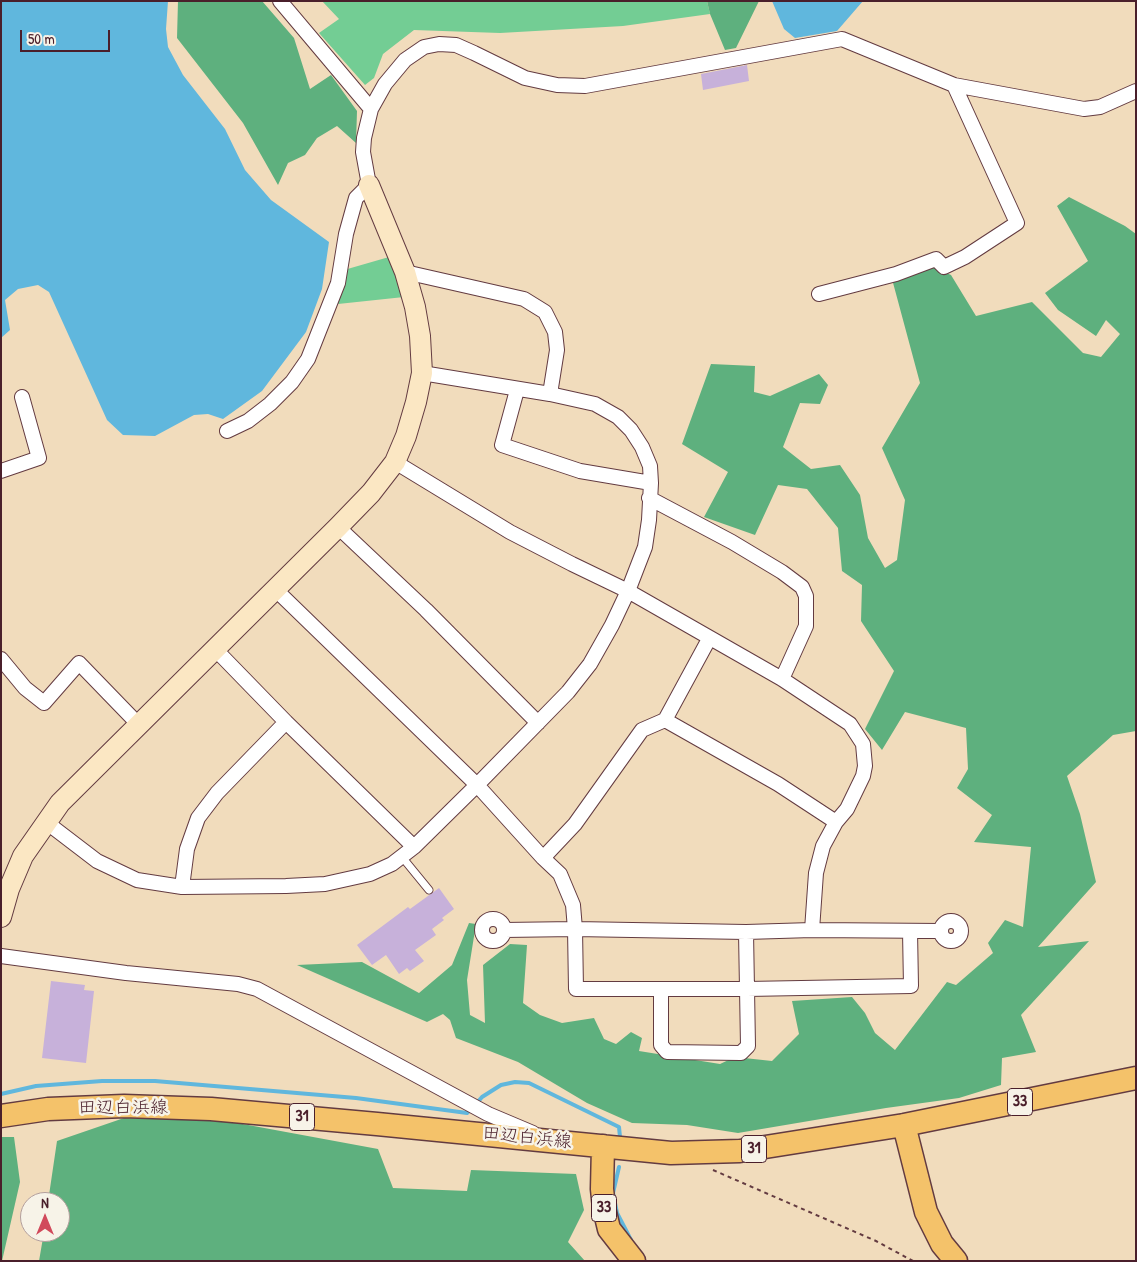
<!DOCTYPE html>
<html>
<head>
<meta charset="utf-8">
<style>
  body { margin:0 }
  #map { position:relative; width:1137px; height:1262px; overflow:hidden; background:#f1dcbc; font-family:"Patrick Hand",sans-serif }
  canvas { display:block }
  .frame { position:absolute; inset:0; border:2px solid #4a1f2b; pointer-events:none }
  .north { position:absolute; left:20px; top:1192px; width:50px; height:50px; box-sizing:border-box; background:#f7f3e8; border:1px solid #b29e9c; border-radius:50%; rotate:0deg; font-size:14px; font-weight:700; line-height:20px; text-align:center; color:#4a1f2b }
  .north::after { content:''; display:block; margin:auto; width:18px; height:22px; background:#d1495b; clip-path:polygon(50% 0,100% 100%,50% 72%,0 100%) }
  .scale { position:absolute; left:20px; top:30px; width:90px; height:22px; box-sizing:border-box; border:2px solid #4a1f2b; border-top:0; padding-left:6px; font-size:15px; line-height:18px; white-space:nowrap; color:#4a1f2b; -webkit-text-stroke:4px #f7f3e8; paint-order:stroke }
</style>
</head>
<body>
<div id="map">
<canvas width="1137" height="1262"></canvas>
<div class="frame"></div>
<div class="north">N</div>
<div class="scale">50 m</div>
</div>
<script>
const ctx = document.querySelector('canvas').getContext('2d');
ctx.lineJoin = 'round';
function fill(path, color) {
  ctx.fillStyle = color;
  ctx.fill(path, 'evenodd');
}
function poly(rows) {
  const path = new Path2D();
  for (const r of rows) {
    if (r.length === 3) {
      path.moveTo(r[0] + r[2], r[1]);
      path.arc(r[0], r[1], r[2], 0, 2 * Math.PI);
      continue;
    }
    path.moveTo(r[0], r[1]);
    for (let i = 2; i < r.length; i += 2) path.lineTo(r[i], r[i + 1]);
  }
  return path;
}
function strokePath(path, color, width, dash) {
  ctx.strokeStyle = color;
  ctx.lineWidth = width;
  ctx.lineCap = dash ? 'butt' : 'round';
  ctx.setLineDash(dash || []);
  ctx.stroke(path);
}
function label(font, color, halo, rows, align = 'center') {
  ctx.font = font + ' "Patrick Hand","Klee One",sans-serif';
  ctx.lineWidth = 5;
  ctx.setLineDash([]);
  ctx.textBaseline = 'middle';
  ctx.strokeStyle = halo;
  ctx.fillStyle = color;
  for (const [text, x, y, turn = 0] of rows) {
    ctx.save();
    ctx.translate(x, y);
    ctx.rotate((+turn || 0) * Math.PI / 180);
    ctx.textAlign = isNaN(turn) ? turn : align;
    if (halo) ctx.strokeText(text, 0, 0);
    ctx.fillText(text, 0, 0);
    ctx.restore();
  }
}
fill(poly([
  [322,1,707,1,710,14,623,26,500,33,414,30,383,54,374,78,365,85,319,33,339,19],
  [389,257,404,297,338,304,344,270]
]), '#73cd94');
fill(poly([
  [178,1,262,1,294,38,310,89,331,75,357,111,356,143,337,126,317,138,305,155,288,163,278,185,243,123,177,38],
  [707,1,759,1,736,48,725,50,710,14],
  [1069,197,1125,226,1136,234,1136,731,1113,735,1067,776,1080,814,1096,882,1038,947,1089,941,1021,1015,1036,1052,1002,1058,1001,1085,959,1098,886,1108,738,1133,687,1125,632,1123,587,1103,518,1062,456,1038,450,1020,443,1014,427,1022,297,965,362,962,419,993,452,965,469,923,476,924,467,980,470,1015,485,1023,483,965,510,944,527,945,523,1003,540,1015,562,1023,594,1018,604,1039,616,1044,631,1032,642,1038,639,1051,720,1064,735,1057,772,1061,799,1034,792,1001,852,997,865,1013,875,1033,895,1050,947,982,956,985,993,953,988,943,1005,920,1023,927,1031,847,974,842,992,815,957,788,968,769,966,728,905,712,882,750,865,729,894,671,861,621,862,585,842,571,838,528,807,489,778,485,755,535,704,517,728,472,682,444,711,364,755,366,754,392,770,396,819,374,828,385,820,404,800,403,783,447,811,469,840,465,860,495,868,538,885,568,897,560,905,500,882,448,920,383,892,279,936,262,942,271,951,275,976,316,1032,302,1083,353,1101,357,1120,334,1106,320,1096,336,1058,310,1045,293,1088,261,1057,206],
  [124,1118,221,1120,378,1149,393,1188,467,1191,471,1170,576,1174,584,1210,568,1242,585,1261,39,1261,44,1232,60,1232,60,1202,48,1202,57,1141],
  [1,1137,14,1137,20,1182,2,1261]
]), '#5eb07e');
fill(poly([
  [1,1,168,1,166,29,168,47,183,75,225,129,245,170,271,200,329,242,322,289,306,332,262,391,223,419,208,414,194,415,155,436,123,435,107,420,49,292,38,285,18,289,5,300,10,330,1,338],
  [772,1,863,1,837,31,795,38,784,29]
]), '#60b7dd');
strokePath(poly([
  [1,1094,36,1086,102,1081,155,1081,356,1098,467,1113,471,1109],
  [476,1104,482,1097,501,1085,515,1082,529,1083,619,1127,620,1137],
  [619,1167,613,1193,617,1213,631,1240]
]), '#60b7dd', 4);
fill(poly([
  [747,65,749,81,703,90,701,74],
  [439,888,454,909,442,918,444,920,432,929,436,935,415,950,424,961,410,971,407,968,399,974,386,955,372,965,357,945,408,907,410,909],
  [51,981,85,985,84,990,94,991,86,1063,42,1058]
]), '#c7b1da');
const lane = poly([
  [402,857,429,890]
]);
const street = poly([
  [280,1,371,109],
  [405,272,524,299,545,312,555,332,557,350,550,394],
  [819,294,896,274,936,259,944,267,965,257,1017,223,954,85],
  [517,390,502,445,580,471,651,483],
  [227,431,248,421,270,404,292,382,308,359,338,283,346,234,356,198,369,185,363,152,364,138,371,109,385,84,405,60,424,47,439,44,456,45,474,53,525,78,557,85,585,86,842,39,954,85,1084,109,1100,107,1136,91],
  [395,462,510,532,572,564,628,591,782,679,850,724,863,744,865,766,863,776,847,809,836,822,823,846,816,873,812,930],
  [1,471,39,458,22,397],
  [649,498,732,542,782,572,802,587,806,596,806,626,782,679],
  [338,527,426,610,538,723],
  [276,590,477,785,543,858,560,874,573,905,575,929,576,989,747,989,911,986,910,931],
  [215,649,286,722,414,847],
  [1,659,25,688,44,703,79,663,140,726],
  [665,720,778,784,836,822],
  [46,822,97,861,137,880,182,887,286,886,325,884,370,874,392,864,414,847,477,785,568,692,590,664,612,625,628,591,645,547,649,520,651,483,650,466,642,447,631,430,618,417,595,404,550,394,422,373],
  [543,858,575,824,642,730,665,720,709,639],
  [182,887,187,849,198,818,217,793,286,722],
  [493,930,11],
  [951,931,10],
  [504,930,575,929,746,932,812,930,941,931],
  [1,956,126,973,238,984,257,989,488,1114,533,1133],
  [661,989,661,1045,667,1052,741,1053,748,1046,746,932]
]);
const secondary = poly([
  [1,917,9,889,23,856,60,803,338,527,371,493,395,462,406,436,416,402,422,373,420,336,415,307,405,272,369,185]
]);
const primary = poly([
  [1,1116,48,1109,124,1106,211,1109,377,1124,671,1153,740,1151,904,1125,1136,1078],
  [904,1125,926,1212,942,1244,956,1261],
  [603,1146,602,1189,604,1208,609,1229,634,1261]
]);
strokePath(lane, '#633b41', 9);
strokePath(street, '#633b41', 16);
strokePath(secondary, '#633b41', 22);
strokePath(primary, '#633b41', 25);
strokePath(poly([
  [713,1170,876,1241,913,1261]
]), '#633b41', 2, [4, 4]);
strokePath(lane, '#fff', 7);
strokePath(street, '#fff', 14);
strokePath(secondary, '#fbe7c3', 20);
strokePath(primary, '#f4c26a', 22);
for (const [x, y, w] of [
  [1020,1102,25],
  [302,1117,25],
  [754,1149,25],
  [604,1208,25]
]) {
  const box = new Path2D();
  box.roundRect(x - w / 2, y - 13.5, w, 27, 4);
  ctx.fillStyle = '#f7f3e8';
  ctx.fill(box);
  strokePath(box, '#4a1f2b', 1);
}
label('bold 16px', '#4a1f2b', null, [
  ["33",1020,1102],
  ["31",302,1117],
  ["31",754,1149],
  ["33",604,1208]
]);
label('18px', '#4a1f2b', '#f7f3e8', [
  ["田辺白浜線",123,1108],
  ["田辺白浜線",527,1138,6]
]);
</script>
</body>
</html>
